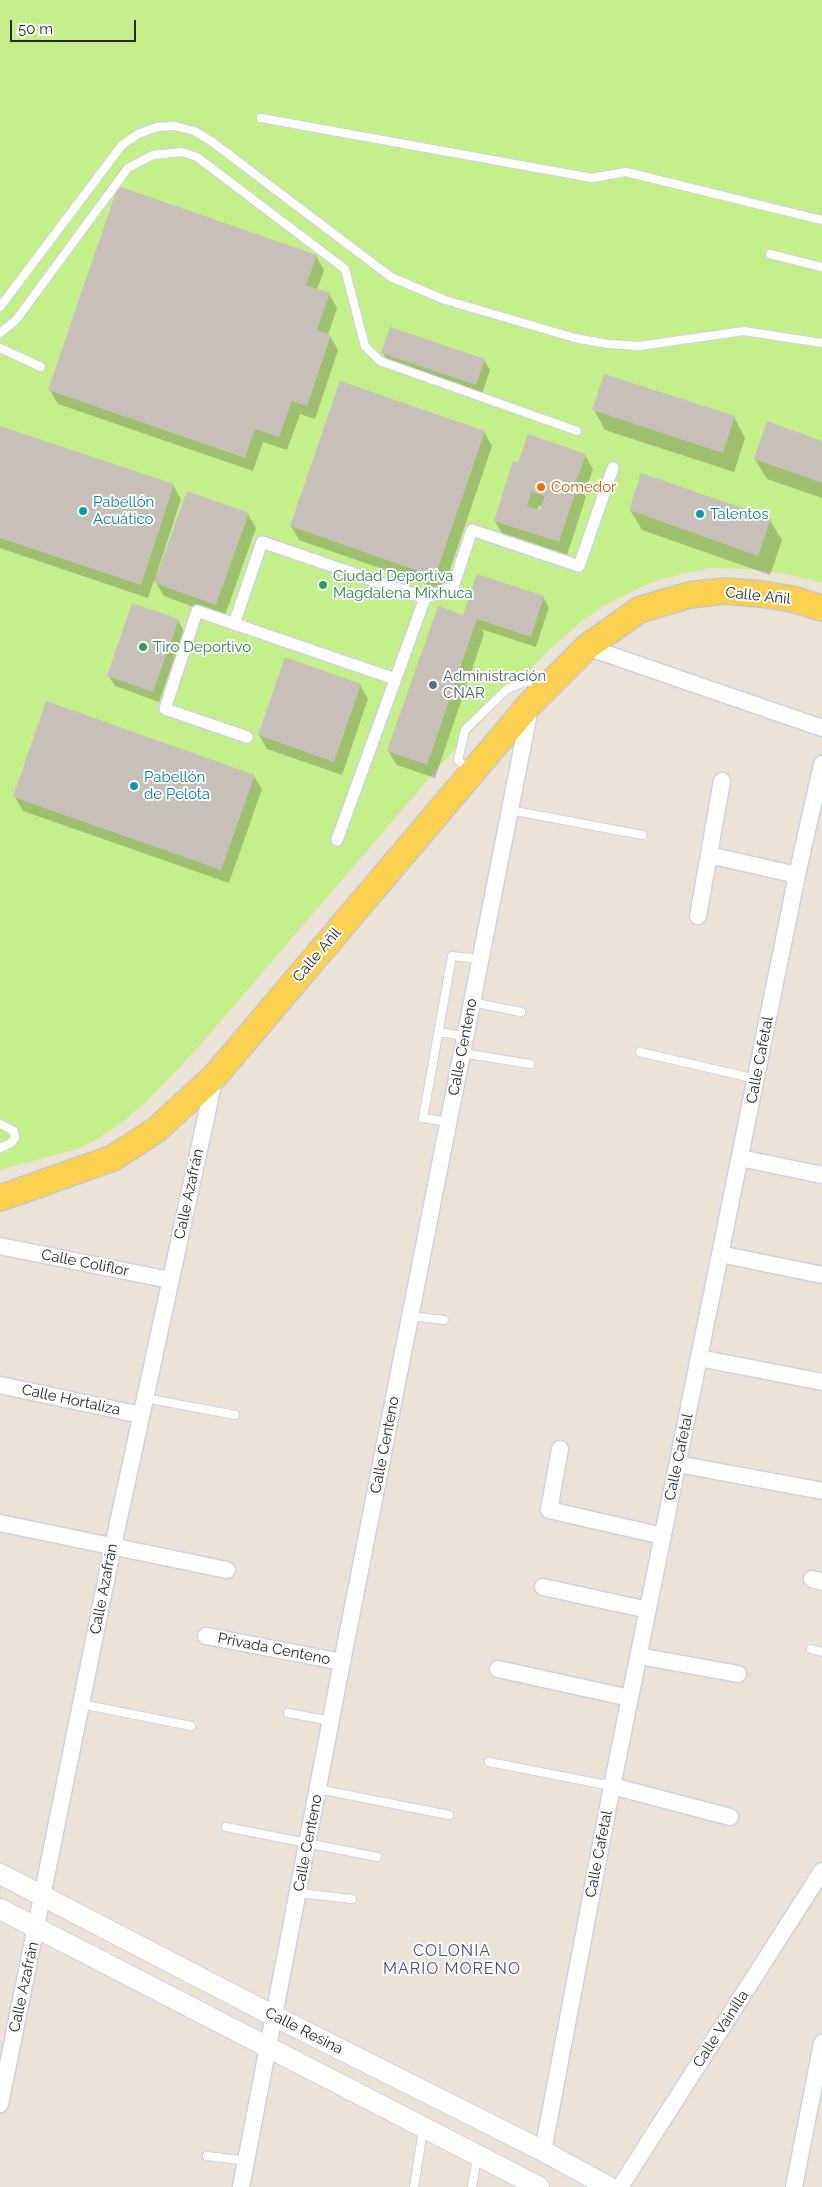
<!DOCTYPE html>
<html>
<head>
<meta charset="utf-8">
<style>
  body { margin:0 }
  #map { position:relative; width:822px; height:2187px; overflow:hidden; background:#ebe3d7; font-family:Raleway,sans-serif }
  canvas { display:block }
  .scale { position:absolute; left:10px; top:20px; width:126px; height:22px; box-sizing:border-box; border:2px solid #272727; border-top:0; padding-left:6px; font-size:15px; line-height:18px; white-space:nowrap; color:#272727; -webkit-text-stroke:4px #fff; paint-order:stroke }
</style>
</head>
<body>
<div id="map">
<canvas width="822" height="2187"></canvas>
<div class="scale">50 m</div>
</div>
<script>
const ctx = document.querySelector('canvas').getContext('2d');
ctx.lineJoin = 'round';
function fill(path, color) {
  ctx.fillStyle = color;
  ctx.fill(path, 'evenodd');
}
function poly(rows) {
  const path = new Path2D();
  for (const r of rows) {
    path.moveTo(r[0], r[1]);
    for (let i = 2; i < r.length; i += 2) path.lineTo(r[i], r[i + 1]);
  }
  return path;
}
function strokePath(path, color, width, dash) {
  ctx.strokeStyle = color;
  ctx.lineWidth = width;
  ctx.lineCap = dash ? 'butt' : 'round';
  ctx.setLineDash(dash || []);
  ctx.stroke(path);
}
function label(font, color, halo, rows, align = 'center') {
  ctx.font = font + ' Raleway,sans-serif';
  ctx.lineWidth = 4;
  ctx.setLineDash([]);
  ctx.textBaseline = 'middle';
  ctx.strokeStyle = halo;
  ctx.fillStyle = color;
  for (const [text, x, y, turn = 0] of rows) {
    ctx.save();
    ctx.translate(x, y);
    ctx.rotate((+turn || 0) * Math.PI / 180);
    ctx.textAlign = isNaN(turn) ? turn : align;
    if (halo) ctx.strokeText(text, 0, 0);
    ctx.fillText(text, 0, 0);
    ctx.restore();
  }
}
fill(poly([
  [0,0,822,0,822,583,795,576,753,569,710,568,661,579,641,587,602,607,583,620,547,652,445,760,196,1050,147,1101,125,1120,99,1138,77,1149,0,1170]
]), '#c5ef8a');
fill(poly([
  [316,256,324,270,317,290,329,294,337,308,328,335,330,336,338,350,315,419,300,414,287,450,263,442,253,471,58,404,50,390],
  [383,353,484,360,490,370,482,394,389,363],
  [594,410,734,417,745,438,734,472,605,430],
  [0,427,173,485,181,499,156,576,158,577,248,514,256,528,224,618,164,596,154,580,148,598,0,548],
  [484,432,492,446,443,590,299,540,291,526],
  [822,442,822,498,767,479,755,459],
  [585,455,593,469,584,494,586,497,567,555,503,535,495,521,519,464],
  [539,505,543,507,541,512,537,511],
  [630,510,770,520,782,540,770,575,642,530],
  [543,597,549,607,536,647,481,629,484,634,435,778,397,765,388,751,464,616],
  [178,620,184,631,159,702,115,686,109,676],
  [360,685,368,699,342,775,267,749,259,735],
  [254,776,262,789,229,883,23,811,15,797]
]), '#0003');
fill(poly([
  [118,186,317,255,306,285,330,293,317,330,331,335,307,406,292,401,279,437,255,429,245,458,48,390],
  [390,327,485,359,476,385,381,353],
  [604,374,735,416,723,453,592,410],
  [340,381,485,431,435,577,290,526],
  [767,421,822,441,822,483,754,459],
  [0,426,174,484,141,585,0,538],
  [528,434,586,454,576,481,579,482,559,542,494,521,513,461,518,463],
  [531,492,545,496,540,510,527,506],
  [641,473,771,518,758,556,629,510],
  [187,491,249,513,216,605,154,583],
  [477,574,544,596,531,637,477,619,427,765,387,751,438,606,463,615],
  [132,603,179,619,153,692,107,676],
  [285,657,361,684,334,762,258,735],
  [46,701,255,775,221,870,13,797]
]), '#c6c0b8');
const service = poly([
  [261,118,592,178,626,172,822,220],
  [770,254,822,267],
  [0,307,122,145,138,134,157,127,175,126,194,131,211,141,391,277,445,300,575,338,608,344,639,346,744,331,822,343],
  [0,333,16,320,128,168,153,155,182,152,197,157,345,269,365,346,380,361,577,431],
  [0,348,41,367],
  [470,772,458,760,465,730,507,689,527,681,541,688],
  [510,810,642,835],
  [472,1002,521,1012],
  [439,1032,465,1036],
  [640,1052,756,1079],
  [462,1053,530,1064],
  [448,1122,423,1118,452,956,480,959],
  [0,1124,14,1131,15,1138,11,1143,0,1148],
  [410,1316,444,1320],
  [145,1398,235,1415],
  [811,1649,822,1652],
  [81,1704,191,1726],
  [288,1713,331,1721],
  [489,1762,612,1786],
  [318,1789,449,1815],
  [226,1827,377,1857],
  [299,1893,352,1899],
  [207,2156,247,2161],
  [414,2187,423,2130],
  [472,2187,477,2158]
]);
const pedestrian = poly([
  [234,624,262,542,425,598],
  [247,737,165,709,197,611,395,679],
  [337,840,425,598,453,587,472,530,579,566,613,468]
]);
const minor = poly([
  [587,647,822,728],
  [709,855,797,875],
  [698,916,722,781],
  [740,1158,822,1175],
  [0,1246,170,1280],
  [720,1254,822,1275],
  [699,1358,822,1382],
  [0,1385,141,1415],
  [560,1449,549,1510,663,1536],
  [678,1464,822,1491],
  [0,1523,227,1570],
  [812,1579,822,1582],
  [543,1587,648,1610],
  [206,1636,342,1662],
  [639,1656,738,1674],
  [498,1669,630,1698],
  [612,1786,730,1817],
  [0,2104,113,1546,215,1076],
  [543,2151,612,1786,797,875,822,764],
  [241,2187,342,1662,530,708],
  [620,2187,822,1871],
  [794,2187,822,2043]
]);
const tertiary = poly([
  [0,1874,276,2017,543,2151,609,2187],
  [0,1909,539,2187]
]);
const primary = poly([
  [0,1198,113,1158,156,1130,215,1076,531,703,587,647,639,610,689,595,725,591,761,594,792,599,822,608]
]);
strokePath(service, '#cdd1e2', 10);
strokePath(pedestrian, '#cdd1e2', 14);
strokePath(minor, '#cdd1e2', 19);
strokePath(tertiary, '#cdd1e2', 22);
strokePath(primary, '#c7c7c7', 28);
strokePath(service, '#fff', 8);
strokePath(pedestrian, '#fff', 11);
strokePath(minor, '#fff', 16);
strokePath(tertiary, '#fff', 20);
strokePath(primary, '#f9d04f', 25);
for (const [x, y, r, color] of [
  [541,487,5,"#e8710a"],
  [83,511,5,"#0f9aa8"],
  [700,514,5,"#0f9aa8"],
  [323,585,5,"#2e9e5b"],
  [143,647,5,"#2e9e5b"],
  [433,685,5,"#5c6f8a"],
  [134,786,5,"#0f9aa8"]
]) {
  const dot = new Path2D();
  dot.arc(x, y, r, 0, 2 * Math.PI);
  ctx.fillStyle = color;
  ctx.fill(dot);
  strokePath(dot, '#fff', 2);
}
label('15px', '#c56008', '#fff', [
  ["Comedor",551,487]
], 'left');
label('15px', '#0d838f', '#fff', [
  ["Pabellón",93,502],
  ["Acuático",93,519],
  ["Talentos",710,514],
  ["Pabellón",144,777],
  ["de Pelota",144,794]
], 'left');
label('15px', '#27864d', '#fff', [
  ["Ciudad Deportiva",333,576],
  ["Magdalena Mixhuca",333,593],
  ["Tiro Deportivo",153,647]
], 'left');
label('15px', '#272727', '#fff', [
  ["Calle Añil",758,596,6],
  ["Calle Añil",317,955,-50],
  ["Calle Centeno",463,1047,-79],
  ["Calle Cafetal",760,1060,-79],
  ["Calle Azafrán",189,1194,-78],
  ["Calle Coliflor",85,1263,11],
  ["Calle Hortaliza",71,1400,12],
  ["Calle Centeno",385,1445,-79],
  ["Calle Cafetal",679,1457,-78],
  ["Calle Azafrán",104,1589,-79],
  ["Privada Centeno",274,1649,11],
  ["Calle Centeno",308,1843,-79],
  ["Calle Cafetal",599,1854,-79],
  ["Calle Azafrán",24,1987,-78],
  ["Calle Vainilla",721,2029,-57],
  ["Calle Resina",304,2031,27]
]);
label('15px', '#4e5e75', '#fff', [
  ["Administración",443,676],
  ["CNAR",443,693]
], 'left');
ctx.letterSpacing = '1px';
label('16px', '#464f7a', '#fff', [
  ["COLONIA",452,1951],
  ["MARIO MORENO",452,1969]
]);
ctx.letterSpacing = '0px';
</script>
</body>
</html>
